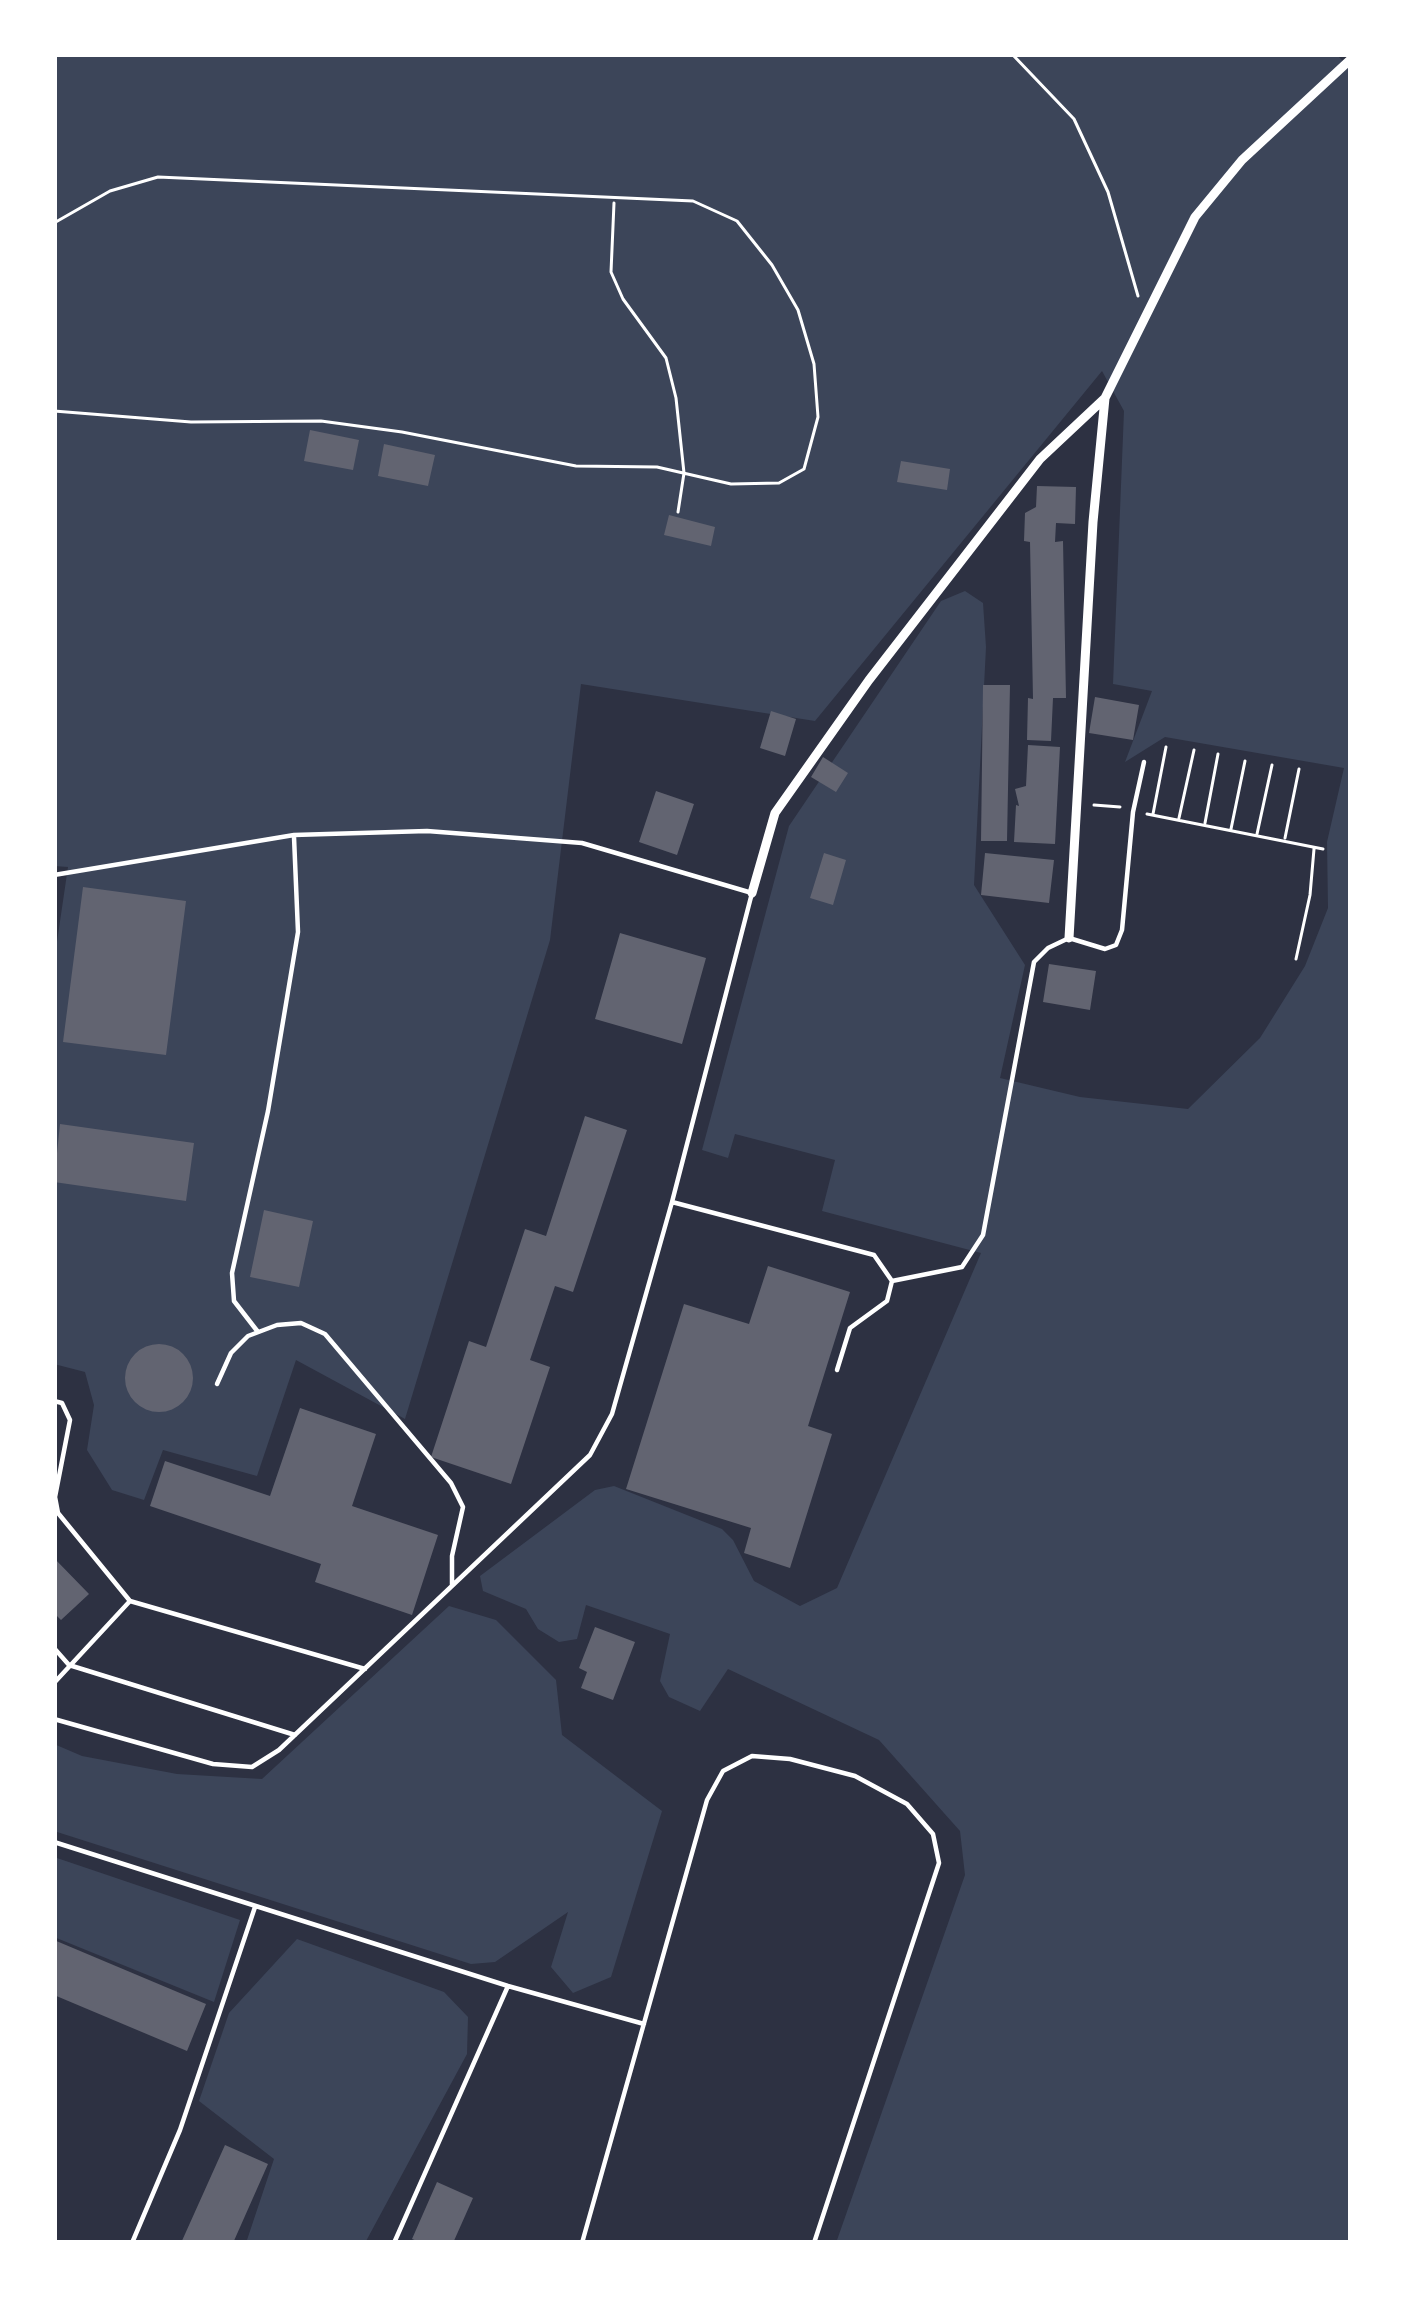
<!DOCTYPE html>
<html>
<head>
<meta charset="utf-8">
<style>
  body { margin:0 }
  #map { position:relative; width:1405px; height:2297px; overflow:hidden; background:#2d3142; font-family:"Fira Sans Condensed",sans-serif }
  canvas { display:block }
  .frame { position:absolute; inset:0; border:57px solid #fff; pointer-events:none }
</style>
</head>
<body>
<div id="map">
<canvas width="1405" height="2297"></canvas>
<div class="frame"></div>
</div>
<script>
const ctx = document.querySelector('canvas').getContext('2d');
ctx.lineJoin = 'round';
function fill(path, color) {
  ctx.fillStyle = color;
  ctx.fill(path, 'evenodd');
}
function poly(rows) {
  const path = new Path2D();
  for (const r of rows) {
    if (r.length === 3) {
      path.moveTo(r[0] + r[2], r[1]);
      path.arc(r[0], r[1], r[2], 0, 2 * Math.PI);
      continue;
    }
    path.moveTo(r[0], r[1]);
    for (let i = 2; i < r.length; i += 2) path.lineTo(r[i], r[i + 1]);
  }
  return path;
}
function strokePath(path, color, width, dash) {
  ctx.strokeStyle = color;
  ctx.lineWidth = width;
  ctx.lineCap = dash ? 'butt' : 'round';
  ctx.setLineDash(dash || []);
  ctx.stroke(path);
}
fill(poly([
  [54,54,1336,54,1351,69,1351,2243,836,2243,965,1875,960,1831,879,1740,728,1669,700,1711,669,1697,660,1681,670,1634,586,1605,577,1639,559,1642,538,1629,526,1609,483,1591,480,1576,595,1490,614,1486,722,1529,733,1540,754,1581,800,1606,837,1588,981,1253,822,1211,835,1160,735,1134,728,1158,702,1150,789,826,941,601,965,591,983,603,986,647,974,885,1025,965,1000,1078,1080,1097,1188,1109,1260,1038,1305,966,1328,908,1327,842,1344,768,1165,737,1125,762,1152,691,1113,684,1124,411,1102,371,815,721,581,684,550,940,405,1419,296,1360,257,1476,163,1450,144,1500,112,1490,87,1450,94,1405,85,1372,54,1364,54,962,68,867,54,866],
  [449,1606,496,1620,556,1680,562,1735,662,1811,611,1977,573,1993,551,1967,568,1912,495,1962,471,1964,54,1831,54,1744,82,1756,177,1774,262,1779],
  [54,1857,240,1920,214,2002,54,1937],
  [297,1939,444,1992,468,2017,467,2054,365,2243,246,2243,274,2159,199,2101,229,2013]
]), '#3c4559');
fill(poly([
  [310,430,359,440,353,470,304,461],
  [384,444,435,455,428,486,378,476],
  [901,461,950,469,947,490,897,482],
  [1037,486,1076,487,1075,524,1056,523,1055,542,1063,541,1066,698,1053,698,1051,741,1027,740,1028,698,1033,699,1030,542,1024,541,1025,513,1036,507],
  [669,515,715,527,711,546,664,535],
  [983,685,1010,685,1007,841,981,841],
  [1095,697,1139,705,1133,740,1089,733],
  [771,711,796,719,785,756,760,748],
  [1028,745,1060,747,1055,844,1014,842,1016,805,1019,806,1015,789,1026,786],
  [823,757,848,773,836,792,811,777],
  [656,791,694,804,677,855,639,842],
  [824,853,846,860,833,905,810,898],
  [985,853,1054,860,1049,903,981,895],
  [83,887,186,901,166,1055,63,1042],
  [620,933,706,958,682,1044,595,1019],
  [1049,964,1096,971,1090,1010,1043,1002],
  [585,1116,627,1130,573,1292,555,1286,530,1360,550,1367,511,1484,431,1457,469,1341,486,1347,525,1229,546,1236],
  [60,1124,194,1143,186,1201,54,1182],
  [264,1210,313,1221,299,1287,250,1277],
  [768,1266,850,1292,808,1426,832,1434,790,1568,744,1553,751,1528,626,1489,684,1304,749,1324],
  [159,1378,34],
  [300,1408,376,1434,352,1506,438,1535,412,1615,315,1582,321,1564,150,1506,165,1461,270,1496],
  [54,1558,89,1594,61,1620,54,1613],
  [595,1627,635,1642,613,1700,581,1688,587,1672,579,1668],
  [54,1940,206,2004,187,2051,54,1995],
  [225,2145,268,2164,233,2243,181,2243],
  [437,2182,473,2198,453,2243,422,2243,412,2239]
]), '#626471');
strokePath(poly([
  [1012,54,1074,119,1108,192,1138,296],
  [614,203,611,272,623,299,666,358,676,398,684,473,678,512],
  [54,223,110,191,158,177,693,201,737,221,772,265,798,310,814,364,818,417,804,469,779,483,731,484,657,467,576,466,402,432,321,421,191,422,54,411],
  [1094,805,1120,807],
  [1147,814,1323,849],
  [1153,814,1166,747],
  [1179,818,1194,750],
  [1205,823,1218,754],
  [1231,829,1245,761],
  [1257,834,1272,765],
  [1285,838,1299,769],
  [1296,959,1310,895,1314,849]
]), '#fff', 3);
strokePath(poly([
  [54,875,294,835,427,831,582,843,752,893,672,1202,612,1414,590,1455,279,1750,252,1767,213,1764,54,1719],
  [672,1202,874,1255,892,1281,887,1301,850,1328,837,1370],
  [892,1281,962,1267,983,1235,1034,962,1048,948,1069,938,1105,949,1116,945,1122,930,1133,812,1144,762],
  [258,1332,234,1301,232,1273,268,1111,298,932,294,837],
  [217,1384,231,1353,248,1336,277,1325,301,1323,325,1334,451,1483,463,1507,452,1556,452,1586],
  [54,1401,62,1403,70,1420,55,1497,58,1513,130,1601,54,1683],
  [130,1601,365,1669],
  [54,1648,69,1665,295,1735],
  [54,1842,508,1986,644,2024],
  [132,2243,180,2130,255,1907],
  [394,2243,508,1986],
  [582,2243,707,1800,723,1771,752,1756,790,1759,855,1776,907,1804,933,1834,939,1863,814,2243]
]), '#fff', 4.5);
strokePath(poly([
  [752,893,775,813,869,680,1040,459,1105,398],
  [1069,938,1093,522,1105,398,1195,217,1242,160,1351,59]
]), '#fff', 9);
</script>
</body>
</html>
